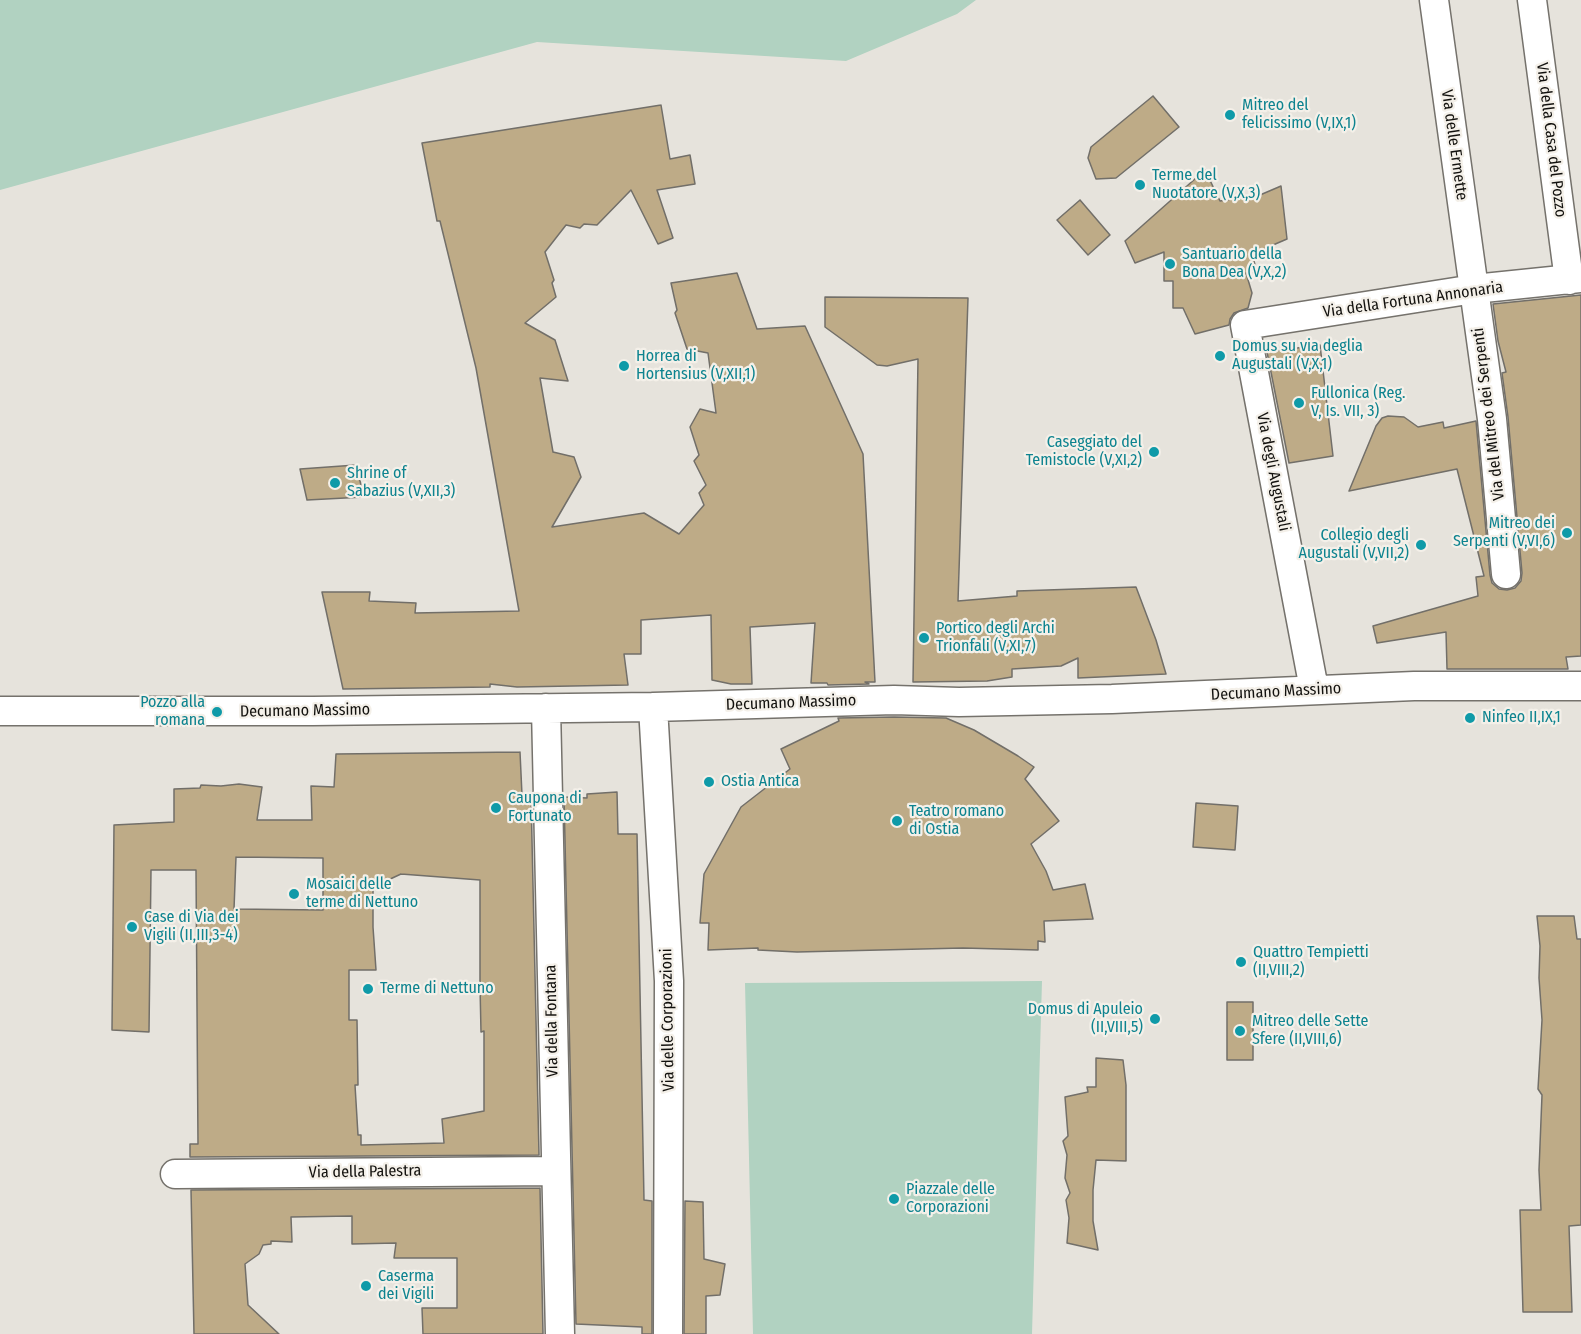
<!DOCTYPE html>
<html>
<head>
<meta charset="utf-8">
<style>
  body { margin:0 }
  canvas { display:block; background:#e6e3dc }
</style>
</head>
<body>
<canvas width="1581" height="1334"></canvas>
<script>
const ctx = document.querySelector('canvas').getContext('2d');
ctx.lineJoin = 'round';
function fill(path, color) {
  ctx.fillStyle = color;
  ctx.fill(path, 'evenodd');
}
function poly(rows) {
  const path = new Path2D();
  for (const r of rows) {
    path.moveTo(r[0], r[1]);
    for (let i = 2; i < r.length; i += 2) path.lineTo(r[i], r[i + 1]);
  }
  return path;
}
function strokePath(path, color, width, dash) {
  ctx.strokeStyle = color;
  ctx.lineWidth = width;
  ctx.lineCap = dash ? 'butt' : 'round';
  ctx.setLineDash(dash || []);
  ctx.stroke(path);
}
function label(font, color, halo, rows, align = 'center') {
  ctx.font = font + ' "Fira Sans Condensed",sans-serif';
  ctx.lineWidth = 4.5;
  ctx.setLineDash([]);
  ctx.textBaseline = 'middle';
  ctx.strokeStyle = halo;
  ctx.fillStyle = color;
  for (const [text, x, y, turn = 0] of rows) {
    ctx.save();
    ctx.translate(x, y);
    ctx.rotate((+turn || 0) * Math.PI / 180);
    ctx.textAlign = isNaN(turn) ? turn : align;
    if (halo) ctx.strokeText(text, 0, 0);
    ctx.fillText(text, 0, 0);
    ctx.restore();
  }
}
fill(poly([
  [0,0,976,0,957,14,846,61,537,42,0,190],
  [1042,981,1032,1334,753,1334,745,983]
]), '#b1d2c1');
const building = poly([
  [1153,96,1179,127,1116,178,1096,179,1088,158,1091,147,1153,96],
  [661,105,670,159,690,155,695,184,657,190,673,238,658,244,631,190,597,225,584,224,580,228,566,225,545,252,554,280,552,283,556,297,525,323,555,340,568,381,540,378,553,452,574,457,581,477,552,527,644,513,679,534,704,505,699,493,706,485,694,461,699,455,690,427,700,409,716,413,708,353,687,349,675,313,677,310,671,283,737,273,757,329,805,326,863,454,875,682,865,682,869,684,828,685,827,683,811,683,815,623,750,627,752,684,731,684,712,680,711,615,641,620,641,654,624,654,628,685,517,687,490,684,490,687,343,689,322,592,370,592,369,601,416,603,415,613,519,611,476,368,440,221,437,221,422,143,661,105],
  [1205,170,1220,201,1260,195,1281,186,1287,239,1252,254,1257,272,1246,273,1252,293,1248,308,1234,313,1230,319,1229,325,1195,334,1183,308,1173,308,1173,281,1164,281,1164,252,1135,263,1125,241,1205,170],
  [1080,200,1110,235,1088,255,1057,220,1080,200],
  [1581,295,1581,656,1566,657,1568,669,1447,669,1446,632,1377,643,1373,626,1478,596,1476,577,1484,576,1457,469,1349,491,1376,426,1382,418,1388,416,1404,417,1418,427,1443,422,1444,428,1476,421,1490,575,1492,583,1499,589,1507,590,1515,588,1521,581,1522,573,1508,417,1502,373,1506,372,1498,341,1493,304,1581,295],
  [825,297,968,298,958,601,1017,596,1017,591,1136,587,1156,640,1166,674,1078,678,1078,658,1061,666,1012,669,1012,677,987,681,913,682,918,359,887,366,877,365,825,327,825,297],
  [1320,345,1333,456,1289,463,1267,352,1320,345],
  [356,465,364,497,307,500,300,469,356,465],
  [894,717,946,718,974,730,1018,756,1034,767,1025,779,1059,821,1031,844,1046,871,1053,890,1085,884,1093,919,1044,921,1045,942,1038,941,1038,950,963,948,797,952,758,950,758,948,708,950,709,923,700,923,704,874,741,807,790,769,781,749,839,721,838,718,894,717],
  [520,752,522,795,531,796,539,1155,190,1157,190,1144,198,1144,196,870,151,870,149,1032,112,1030,114,825,174,822,174,789,200,788,201,785,221,786,239,784,262,787,257,820,312,820,311,786,334,787,336,754,520,752],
  [236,857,323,858,323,910,234,909,236,857],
  [401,874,480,880,480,986,481,1032,484,1031,484,1111,442,1119,444,1143,361,1145,361,1135,358,1135,355,1085,358,1085,357,1020,349,1020,349,970,376,970,373,927,373,887,401,874],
  [617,792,618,834,637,834,644,1200,652,1201,652,1334,642,1334,642,1327,576,1324,564,797,587,798,587,794,617,792],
  [1196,803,1238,806,1235,850,1193,847,1196,803],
  [1537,916,1574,916,1577,939,1581,939,1581,1225,1569,1226,1572,1312,1523,1312,1520,1210,1541,1210,1539,1170,1542,1095,1538,1089,1542,1020,1539,978,1540,946,1537,916],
  [1227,1002,1253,1002,1253,1060,1227,1060,1227,1002],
  [1096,1058,1123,1060,1126,1085,1126,1161,1096,1160,1093,1190,1093,1221,1098,1250,1067,1243,1069,1218,1066,1200,1070,1193,1065,1178,1067,1155,1063,1141,1068,1136,1065,1097,1088,1092,1087,1087,1096,1087,1096,1058],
  [540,1188,543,1334,423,1334,422,1308,457,1308,457,1258,394,1258,396,1243,352,1244,352,1216,291,1217,292,1242,271,1241,271,1244,263,1245,259,1254,245,1264,248,1305,279,1334,194,1334,191,1190,540,1188],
  [685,1201,703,1202,704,1259,725,1264,720,1295,706,1296,706,1334,684,1334,685,1201]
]);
fill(building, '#beab87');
strokePath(building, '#726f69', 1.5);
const street = poly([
  [1434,0,1492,419,1506,574],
  [1532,0,1569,280],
  [1314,689,1245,325,1474,289,1581,278],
  [653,707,669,981,668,1334],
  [546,708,560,1334],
  [0,711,313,711,653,707,894,700,959,702,1112,699,1414,686,1581,686],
  [175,1174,555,1171]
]);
strokePath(street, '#75726c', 31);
strokePath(street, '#fff', 28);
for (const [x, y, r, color] of [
  [1230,115,6,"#0f9aa8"],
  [1140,185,6,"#0f9aa8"],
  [1170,264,6,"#0f9aa8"],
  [1220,356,6,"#0f9aa8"],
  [624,366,6,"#0f9aa8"],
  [1299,403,6,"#0f9aa8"],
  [1154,452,6,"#0f9aa8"],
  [335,483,6,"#0f9aa8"],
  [1567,533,6,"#0f9aa8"],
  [1421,545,6,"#0f9aa8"],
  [924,638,6,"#0f9aa8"],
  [217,712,6,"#0f9aa8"],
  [1470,718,6,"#0f9aa8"],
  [709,782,6,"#0f9aa8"],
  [496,808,6,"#0f9aa8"],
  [897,821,6,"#0f9aa8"],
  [294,894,6,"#0f9aa8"],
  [132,927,6,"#0f9aa8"],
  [1241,962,6,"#0f9aa8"],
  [368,989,6,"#0f9aa8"],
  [1155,1019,6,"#0f9aa8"],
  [1240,1031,6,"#0f9aa8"],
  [894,1199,6,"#0f9aa8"],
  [366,1286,6,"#0f9aa8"]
]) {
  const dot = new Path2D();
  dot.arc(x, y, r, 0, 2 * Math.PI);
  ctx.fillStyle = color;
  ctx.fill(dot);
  strokePath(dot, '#f4f0e9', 2);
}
label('16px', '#0d838f', '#f4f0e9', [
  ["Mitreo del",1242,106],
  ["felicissimo (V,IX,1)",1242,124],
  ["Terme del",1152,176],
  ["Nuotatore (V,X,3)",1152,194],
  ["Santuario della",1182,255],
  ["Bona Dea (V,X,2)",1182,273],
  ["Domus su via deglia",1232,347],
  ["Augustali (V,X,1)",1232,365],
  ["Horrea di",636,357],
  ["Hortensius (V,XII,1)",636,375],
  ["Fullonica (Reg.",1311,394],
  ["V, Is. VII, 3)",1311,412],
  ["Caseggiato del",1142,443,"right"],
  ["Temistocle (V,XI,2)",1142,461,"right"],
  ["Shrine of",347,474],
  ["Sabazius (V,XII,3)",347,492],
  ["Mitreo dei",1555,524,"right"],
  ["Serpenti (V,VI,6)",1555,542,"right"],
  ["Collegio degli",1409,536,"right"],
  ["Augustali (V,VII,2)",1409,554,"right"],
  ["Portico degli Archi",936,629],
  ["Trionfali (V,XI,7)",936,647],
  ["Pozzo alla",205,703,"right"],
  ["romana",205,721,"right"],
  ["Ninfeo II,IX,1",1482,718],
  ["Ostia Antica",721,782],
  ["Caupona di",508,799],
  ["Fortunato",508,817],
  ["Teatro romano",909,812],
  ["di Ostia",909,830],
  ["Mosaici delle",306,885],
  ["terme di Nettuno",306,903],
  ["Case di Via dei",144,918],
  ["Vigili (II,III,3-4)",144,936],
  ["Quattro Tempietti",1253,953],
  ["(II,VIII,2)",1253,971],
  ["Terme di Nettuno",380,989],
  ["Domus di Apuleio",1143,1010,"right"],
  ["(II,VIII,5)",1143,1028,"right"],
  ["Mitreo delle Sette",1252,1022],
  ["Sfere (II,VIII,6)",1252,1040],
  ["Piazzale delle",906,1190],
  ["Corporazioni",906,1208],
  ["Caserma",378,1277],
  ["dei Vigili",378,1295]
], 'left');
label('16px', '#12110e', '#f4f0e9', [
  ["Via della Casa del Pozzo",1551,140,83],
  ["Via delle Ermette",1454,145,82],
  ["Via della Fortuna Annonaria",1413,300,-8],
  ["Via del Mitreo dei Serpenti",1489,414,-97],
  ["Via degli Augustali",1273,472,79],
  ["Decumano Massimo",1276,692,-3],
  ["Decumano Massimo",791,703,-2],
  ["Decumano Massimo",305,711,-1],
  ["Via delle Corporazioni",668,1020,-91],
  ["Via della Fontana",552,1021,-91],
  ["Via della Palestra",365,1172,-1]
]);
</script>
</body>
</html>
